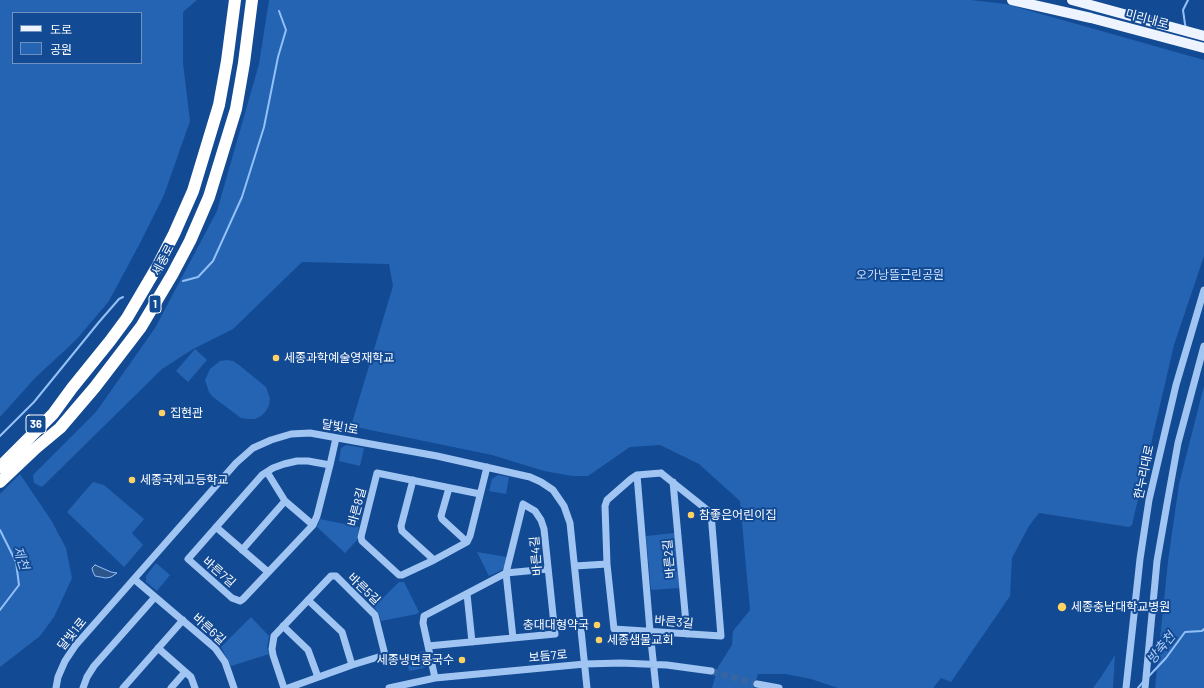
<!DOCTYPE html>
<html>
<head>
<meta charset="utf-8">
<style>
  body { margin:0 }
  #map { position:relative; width:1204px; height:688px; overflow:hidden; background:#134a94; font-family:Barlow,"Noto Sans KR",sans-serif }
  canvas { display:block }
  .legend { position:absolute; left:12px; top:12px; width:130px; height:52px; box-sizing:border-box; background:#134a94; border:1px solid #7192bf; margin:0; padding:5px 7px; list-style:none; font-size:12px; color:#fff }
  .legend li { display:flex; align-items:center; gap:8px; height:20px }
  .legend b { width:20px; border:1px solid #7192bf }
</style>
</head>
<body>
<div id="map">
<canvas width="1204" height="688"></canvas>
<ul class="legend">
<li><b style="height:5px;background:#edf4ff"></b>도로</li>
<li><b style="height:11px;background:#2464b3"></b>공원</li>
</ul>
</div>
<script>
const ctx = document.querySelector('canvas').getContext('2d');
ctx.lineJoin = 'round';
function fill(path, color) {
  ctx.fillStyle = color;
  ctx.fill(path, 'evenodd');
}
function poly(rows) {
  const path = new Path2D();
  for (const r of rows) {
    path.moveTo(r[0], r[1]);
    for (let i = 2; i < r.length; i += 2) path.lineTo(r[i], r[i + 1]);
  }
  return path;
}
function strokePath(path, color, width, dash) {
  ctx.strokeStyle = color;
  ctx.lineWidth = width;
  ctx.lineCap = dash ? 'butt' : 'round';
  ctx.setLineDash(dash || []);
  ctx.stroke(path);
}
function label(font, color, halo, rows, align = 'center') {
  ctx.font = font + ' Barlow,"Noto Sans KR",sans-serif';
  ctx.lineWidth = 4;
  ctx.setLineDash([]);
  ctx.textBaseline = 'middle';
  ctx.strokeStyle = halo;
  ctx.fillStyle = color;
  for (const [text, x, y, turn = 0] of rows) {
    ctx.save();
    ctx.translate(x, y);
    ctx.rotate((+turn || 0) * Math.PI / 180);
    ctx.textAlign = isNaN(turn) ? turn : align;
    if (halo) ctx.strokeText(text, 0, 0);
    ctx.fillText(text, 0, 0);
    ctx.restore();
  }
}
fill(poly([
  [0,0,197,0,183,12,183,63,190,121,164,195,139,245,109,301,76,340,35,378,0,417],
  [13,13,141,13,141,63,13,63],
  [269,0,970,0,1006,4,1204,60,1204,256,1174,345,1132,525,1129,527,1039,513,1029,526,1012,558,1010,596,951,682,941,678,933,688,838,688,811,679,786,674,758,674,754,688,712,688,718,667,732,645,733,631,750,610,740,501,699,464,660,445,630,447,588,476,572,476,544,471,492,455,351,426,393,286,389,264,302,262,233,329,193,349,162,369,42,487,34,483,33,475,96,412,155,328,217,211,259,64],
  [195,349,207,360,188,382,176,371],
  [227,360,233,361,239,365,266,387,270,399,269,405,266,411,261,416,255,419,248,419,241,418,213,397,209,392,205,380,210,369,220,361],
  [1204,386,1204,688,1155,688,1168,561,1179,484],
  [346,445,364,448,360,466,339,461,341,448],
  [20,474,51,520,66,548,72,578,54,617,40,636,0,667,0,494],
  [498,475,509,477,506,494,489,491,492,479],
  [93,482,104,485,144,519,132,533,143,545,124,567,67,512],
  [320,519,359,527,357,540,345,553,317,527],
  [675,533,679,588,651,590,646,536],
  [477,552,507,557,505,566,502,570,489,576],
  [156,563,170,575,157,591,146,582,146,576],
  [399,582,404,582,419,612,417,614,381,621,379,614,374,607],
  [251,617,269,636,267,648,269,654,231,666,221,647],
  [424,651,427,664,424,668,409,671,406,654],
  [1115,655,1113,688,1093,688,1101,677]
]), '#2464b3');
const water = poly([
  [95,565,111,572,117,573,111,577,106,578,95,576,93,572,92,568,95,565]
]);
fill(water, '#2c558b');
strokePath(water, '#93c0f6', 1);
strokePath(poly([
  [1186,28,1185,24,1183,10,1188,0],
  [183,281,198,277,213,261,242,197,264,127,278,57,286,30,279,11],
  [0,436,34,402,99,322,119,299,123,297],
  [0,530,16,562,19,585,0,610],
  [1149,676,1166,658,1185,632,1202,631,1204,629],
  [1138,688,1143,682]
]), '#93c0f6', 2);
strokePath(poly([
  [711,671,757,684]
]), '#3665a4', 7, [7, 3.5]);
strokePath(poly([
  [330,465,308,461,297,461,284,464,273,468,262,475,188,559,232,598,240,601,243,599,313,525,317,516,330,465,336,438],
  [267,472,285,501,313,525],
  [661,473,711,513,721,636,614,629,607,564,605,506,607,500,631,479,637,475,661,473],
  [637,475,650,631,656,688],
  [413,480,401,526,402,531,434,560],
  [673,482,687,634],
  [449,488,441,516,442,519,467,542],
  [480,494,377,473,361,537,362,541,399,575,402,575,434,560,467,542,470,536,487,467],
  [216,527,268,572],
  [242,550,285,501],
  [575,566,607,564],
  [134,579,215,648,225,662,234,688],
  [467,594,472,642],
  [308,600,342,632,352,665],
  [283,626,308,650,318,677],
  [428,646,555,634,544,529,541,520,535,511,523,504,506,573,513,638],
  [158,648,191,677,195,688],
  [435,678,423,623,424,616,506,573,548,569],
  [757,684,779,688],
  [56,688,58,677,65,661,75,646,236,463,253,448,271,440,291,434,310,433,437,456,530,477,541,482,553,490,564,506,570,523,587,688],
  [83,688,87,677,94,666,155,597],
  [123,688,183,620],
  [171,688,185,672],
  [284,688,273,655,272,649,274,636,331,576,336,576,375,615,385,655,352,665,288,688],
  [389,688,435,678,585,664,621,663,667,665,711,671],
  [1126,688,1140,559,1149,500,1176,385,1204,290],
  [1145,688,1157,561,1167,504,1178,443,1204,346]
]), '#a1c5f2', 7);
strokePath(poly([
  [1012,0,1091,18,1204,48],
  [1072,0,1204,36]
]), '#edf4ff', 10);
strokePath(poly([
  [0,467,53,414,72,388,110,341,127,318,157,267,174,234,193,191,219,105,227,61,235,0],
  [0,482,36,448,60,428,95,387,141,327,172,275,190,241,209,197,236,109,244,63,252,0]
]), '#fff', 12);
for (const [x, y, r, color] of [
  [276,358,4,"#ffd363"],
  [162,413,4,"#ffd363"],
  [132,480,4,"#ffd363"],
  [691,515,4,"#ffd363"],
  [1062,607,5,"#ffd363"],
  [597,625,4,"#ffd363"],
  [599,640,4,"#ffd363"],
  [462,660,4,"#ffd363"]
]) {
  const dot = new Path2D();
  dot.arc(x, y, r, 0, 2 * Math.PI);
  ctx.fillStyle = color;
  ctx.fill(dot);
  strokePath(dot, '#134a94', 1.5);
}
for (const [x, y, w] of [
  [155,304,12],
  [36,424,20]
]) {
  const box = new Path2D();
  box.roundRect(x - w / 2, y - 9, w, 18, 3);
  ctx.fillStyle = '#134a94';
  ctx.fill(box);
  strokePath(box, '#fff', 1);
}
label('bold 11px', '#fff', null, [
  ["1",155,304],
  ["36",36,424]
]);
label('12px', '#fff', '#134a94', [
  ["미리내로",1147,19,15],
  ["세종로",163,260,-62],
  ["달빛1로",340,427,10],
  ["한누리대로",1144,472,-78],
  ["바른8길",357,507,-75],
  ["바른4길",536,556,-95],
  ["바른2길",669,559,-95],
  ["바른7길",219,572,41],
  ["바른5길",364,589,44],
  ["바른3길",674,622,5],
  ["바른6길",209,629,42],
  ["달빛1로",72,634,-51],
  ["보듬7로",548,656,-5]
]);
label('12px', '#c9e0fd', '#134a94', [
  ["오가낭뜰근린공원",900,275]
]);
label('12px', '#fff', '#134a94', [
  ["세종과학예술영재학교",284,358],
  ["집현관",170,413],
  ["세종국제고등학교",140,480],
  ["참좋은어린이집",699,515],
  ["세종충남대학교병원",1071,607],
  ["충대대형약국",589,625,"right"],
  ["세종샘물교회",607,640],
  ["세종냉면콩국수",454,660,"right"]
], 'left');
label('italic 13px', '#aecff9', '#134a94', [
  ["제천",21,558,72],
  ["방축천",1161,648,-51]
]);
</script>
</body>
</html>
